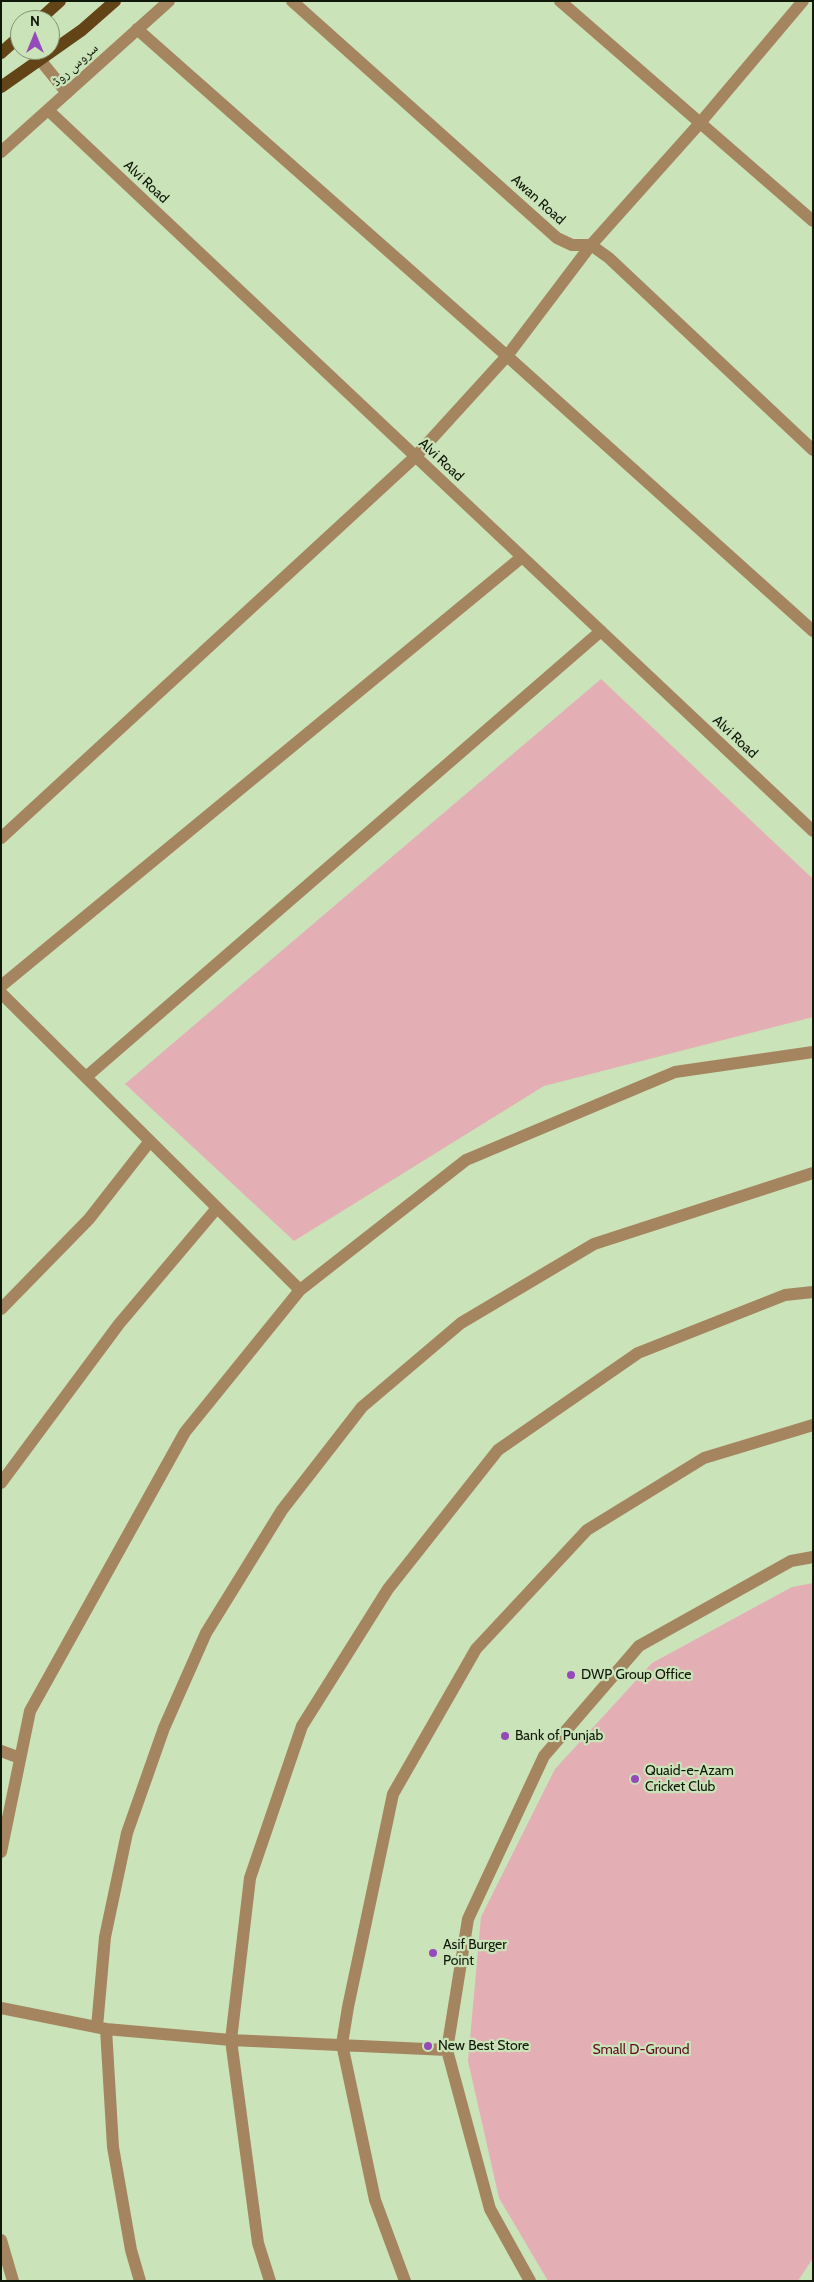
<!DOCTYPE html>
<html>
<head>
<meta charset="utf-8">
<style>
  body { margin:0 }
  #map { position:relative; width:814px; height:2282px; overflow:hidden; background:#cbe3b9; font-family:Cabin,sans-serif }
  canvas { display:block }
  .frame { position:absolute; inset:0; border:2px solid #101809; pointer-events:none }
  .north { position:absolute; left:10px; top:10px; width:50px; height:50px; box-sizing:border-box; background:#cbe3b9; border:1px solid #809273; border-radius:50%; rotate:0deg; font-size:14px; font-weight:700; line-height:20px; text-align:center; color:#101809 }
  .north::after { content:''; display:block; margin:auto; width:18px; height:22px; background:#954abc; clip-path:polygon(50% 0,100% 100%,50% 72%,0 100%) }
</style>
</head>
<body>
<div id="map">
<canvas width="814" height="2282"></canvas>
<div class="frame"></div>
<div class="north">N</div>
</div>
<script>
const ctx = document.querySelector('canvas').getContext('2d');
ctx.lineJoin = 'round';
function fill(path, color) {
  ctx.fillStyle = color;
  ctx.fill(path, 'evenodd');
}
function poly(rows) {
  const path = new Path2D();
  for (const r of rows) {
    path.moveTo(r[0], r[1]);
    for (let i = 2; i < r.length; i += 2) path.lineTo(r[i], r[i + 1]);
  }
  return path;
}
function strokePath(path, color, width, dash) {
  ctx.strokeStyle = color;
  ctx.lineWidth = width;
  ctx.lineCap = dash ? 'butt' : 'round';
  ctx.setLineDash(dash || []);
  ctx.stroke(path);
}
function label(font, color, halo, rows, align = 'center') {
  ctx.font = font + ' Cabin,"Noto Naskh Arabic",sans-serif';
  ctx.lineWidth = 4.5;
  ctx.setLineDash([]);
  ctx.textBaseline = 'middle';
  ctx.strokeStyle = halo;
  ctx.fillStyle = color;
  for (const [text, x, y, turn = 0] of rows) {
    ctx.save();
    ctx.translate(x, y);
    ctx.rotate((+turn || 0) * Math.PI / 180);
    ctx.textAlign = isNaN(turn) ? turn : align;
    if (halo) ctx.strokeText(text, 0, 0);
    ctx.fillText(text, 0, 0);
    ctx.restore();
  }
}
fill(poly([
  [601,679,813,879,813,1017,544,1086,294,1241,125,1084],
  [813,1583,813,2258,798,2281,548,2281,499,2198,468,2061,481,1917,555,1769,652,1663,792,1587]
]), '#e4afb4');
strokePath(poly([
  [292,1,557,238,572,245,591,245,609,258,813,450],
  [560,1,813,221],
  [137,29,507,356,813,631],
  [41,61,67,93],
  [48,110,813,831],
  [1,152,169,1],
  [1,838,415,457,507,356,591,245,700,123,803,1],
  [1,986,522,557],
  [1,993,300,1290],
  [86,1077,601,631],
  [1,1309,89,1219,150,1141],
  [1,1483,119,1324,217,1208],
  [1,1751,20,1758],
  [1,1852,30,1711,185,1432,300,1290,466,1160,675,1072,813,1052],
  [1,2008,106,2029,231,2040,447,2050],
  [97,2027,105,1937,127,1833,164,1728,206,1633,282,1510,362,1407,461,1323,594,1244,813,1173],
  [106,2029,113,2147,131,2250,140,2281],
  [1,2240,13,2281],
  [270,2281,258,2243,231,2040,250,1878,302,1726,388,1589,498,1450,638,1353,785,1295,813,1292],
  [405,2281,375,2200,342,2044,348,2007,393,1794,476,1649,587,1530,704,1458,813,1425],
  [530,2281,490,2209,447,2050,468,1919,544,1756,639,1646,791,1561,813,1557]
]), '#a4855f', 12);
strokePath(poly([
  [39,20,60,1],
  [1,53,20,36],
  [1,87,82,30,115,1]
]), '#634417', 12);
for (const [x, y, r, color] of [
  [571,1675,5,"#954abc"],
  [505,1736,5,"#954abc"],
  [635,1779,5,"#954abc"],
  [433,1953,5,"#954abc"],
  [428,2046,5,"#954abc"]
]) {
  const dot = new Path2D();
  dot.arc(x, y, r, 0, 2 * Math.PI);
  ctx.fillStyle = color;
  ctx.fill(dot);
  strokePath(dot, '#cbe3b9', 2);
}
label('14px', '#101809', '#cbe3b9', [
  ["سروس روڈ",75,65,-42],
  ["Alvi Road",146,182,43],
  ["Awan Road",538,200,42],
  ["Alvi Road",441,460,43],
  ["Alvi Road",735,737,43]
]);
label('14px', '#101809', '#cbe3b9', [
  ["DWP Group Office",581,1675],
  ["Bank of Punjab",515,1736],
  ["Quaid-e-Azam",645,1771],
  ["Cricket Club",645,1787],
  ["Asif Burger",443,1945],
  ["Point",443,1961],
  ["New Best Store",438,2046]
], 'left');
label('14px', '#610e24', '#cbe3b9', [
  ["Small D-Ground",641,2050]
]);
</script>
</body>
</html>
